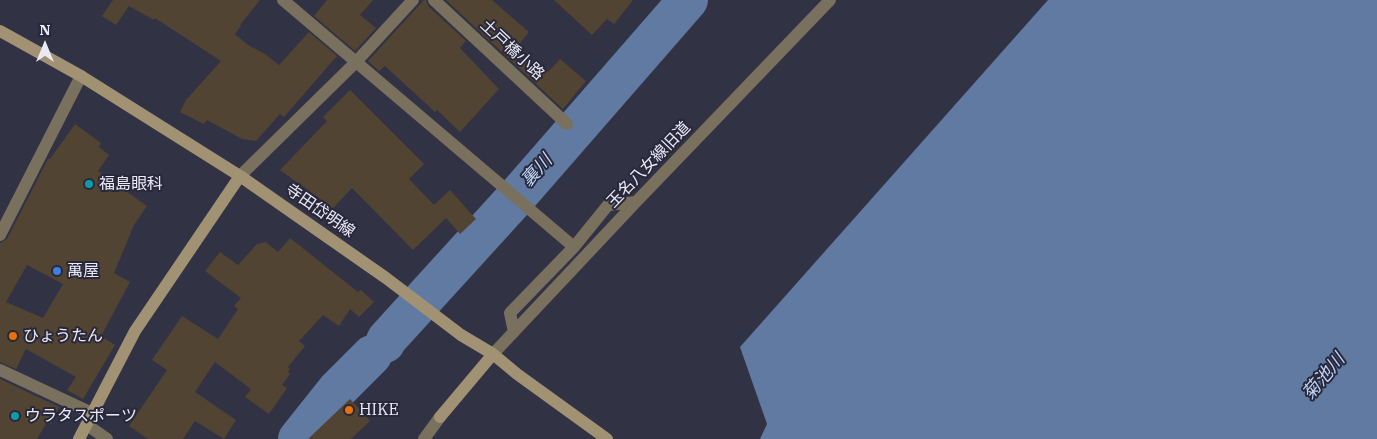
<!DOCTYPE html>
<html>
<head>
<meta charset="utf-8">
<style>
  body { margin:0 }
  #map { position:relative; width:1377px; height:439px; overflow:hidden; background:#323245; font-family:"IBM Plex Serif",serif }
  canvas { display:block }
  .north { position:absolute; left:20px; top:20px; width:50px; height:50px; -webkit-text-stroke:4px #28283a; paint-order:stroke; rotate:0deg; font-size:14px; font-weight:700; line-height:20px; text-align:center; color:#eaeaf7 }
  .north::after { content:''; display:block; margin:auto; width:18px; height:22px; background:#eaeaf7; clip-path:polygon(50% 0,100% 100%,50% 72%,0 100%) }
</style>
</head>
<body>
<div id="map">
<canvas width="1377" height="439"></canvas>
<div class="north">N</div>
</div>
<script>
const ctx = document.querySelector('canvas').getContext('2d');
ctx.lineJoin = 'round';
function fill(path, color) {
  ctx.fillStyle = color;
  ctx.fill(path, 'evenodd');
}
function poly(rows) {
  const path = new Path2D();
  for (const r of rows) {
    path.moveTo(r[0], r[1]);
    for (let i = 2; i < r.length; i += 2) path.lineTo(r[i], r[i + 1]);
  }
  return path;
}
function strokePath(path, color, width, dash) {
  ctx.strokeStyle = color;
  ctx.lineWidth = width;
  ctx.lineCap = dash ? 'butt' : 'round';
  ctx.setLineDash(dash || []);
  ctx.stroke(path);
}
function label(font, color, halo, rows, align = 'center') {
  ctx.font = font + ' "IBM Plex Serif","Noto Sans JP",serif';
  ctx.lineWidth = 4;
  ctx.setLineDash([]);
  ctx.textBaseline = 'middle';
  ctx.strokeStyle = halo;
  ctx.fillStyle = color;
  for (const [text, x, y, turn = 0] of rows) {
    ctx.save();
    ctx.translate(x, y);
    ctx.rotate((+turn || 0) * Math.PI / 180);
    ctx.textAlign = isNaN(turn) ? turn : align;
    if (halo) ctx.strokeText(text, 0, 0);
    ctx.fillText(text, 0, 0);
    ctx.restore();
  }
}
fill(poly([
  [1048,0,1377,0,1377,439,760,439,767,424,740,347]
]), '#617aa2');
strokePath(poly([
  [385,343,387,339,519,194,688,0],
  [298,439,337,390,372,355]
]), '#617aa2', 40);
fill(poly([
  [113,0,260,0,240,25,241,26,235,34,248,45,265,54,279,65,309,32,337,56,284,117,280,114,256,141,242,139,207,120,204,124,180,112,186,100,221,61,155,18,154,20,129,6,116,25,102,16],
  [327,0,373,0,360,15,376,28,355,51,314,16],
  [424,0,426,0,428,6,466,41,460,48,499,89,460,132,437,110,435,112,385,66,379,71,368,61],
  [446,0,492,0,529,32,517,47,545,72,546,70,548,72,560,59,586,81,563,109],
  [554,0,633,0,614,24,607,19,592,35],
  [350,90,424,164,409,179,434,205,450,190,476,219,460,234,446,218,413,250,352,188,333,208,280,170,327,121,323,117],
  [75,124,101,143,99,147,109,155,98,171,147,206,134,225,114,273,130,282,100,338,102,340,104,338,115,345,83,399,67,390,76,377,26,349,16,369,0,362,0,243,7,239,48,159,50,159],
  [27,265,63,284,43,318,6,302],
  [290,238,358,292,361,290,374,302,359,317,350,309,339,326,323,315,299,341,305,346,288,367,290,369,288,372,290,374,282,385,287,388,269,414,245,397,251,389,215,362,195,392,236,420,224,439,195,421,183,439,148,439,129,426,167,370,152,360,182,316,218,339,238,309,234,306,241,298,205,271,220,252,238,265,257,244,266,242,278,252],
  [0,379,59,407,51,424,47,422,37,439,0,439],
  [350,399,370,421,351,439,308,439]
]), '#514432');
strokePath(poly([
  [283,0,574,247,608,205,636,202],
  [434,0,567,124],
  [240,176,355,63,413,0],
  [0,235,81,76],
  [514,332,510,313,574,247],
  [493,354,636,202,830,0],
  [0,370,94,414],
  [87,425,107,439],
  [424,439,440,417]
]), '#79715d', 12);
strokePath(poly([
  [0,31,81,76,240,176,386,278,461,335,493,354,517,374,607,439],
  [440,417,493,354],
  [79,439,135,331,240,176]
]), '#a09273', 12);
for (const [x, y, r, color] of [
  [89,184,5,"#0f9aa8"],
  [57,271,5,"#3f7fe0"],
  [13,336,5,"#e8710a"],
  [349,410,5,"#e8710a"],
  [15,416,5,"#0f9aa8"]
]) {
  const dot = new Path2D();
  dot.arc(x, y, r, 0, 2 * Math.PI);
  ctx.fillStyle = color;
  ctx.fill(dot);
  strokePath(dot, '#28283a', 2);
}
label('16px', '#eaeaf7', '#28283a', [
  ["土戸橋小路",512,50,43],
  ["玉名八女線旧道",649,165,-46],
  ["寺田岱明線",320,211,35]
]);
label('16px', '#eaeaf7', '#28283a', [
  ["福島眼科",99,184],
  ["萬屋",67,271],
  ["ひょうたん",23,336],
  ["HIKE",359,410],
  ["ウラタスポーツ",25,416]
], 'left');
label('italic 18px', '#bfd7fd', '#28283a', [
  ["裏川",537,171,-48],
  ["菊池川",1324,377,-50]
]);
</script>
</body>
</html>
